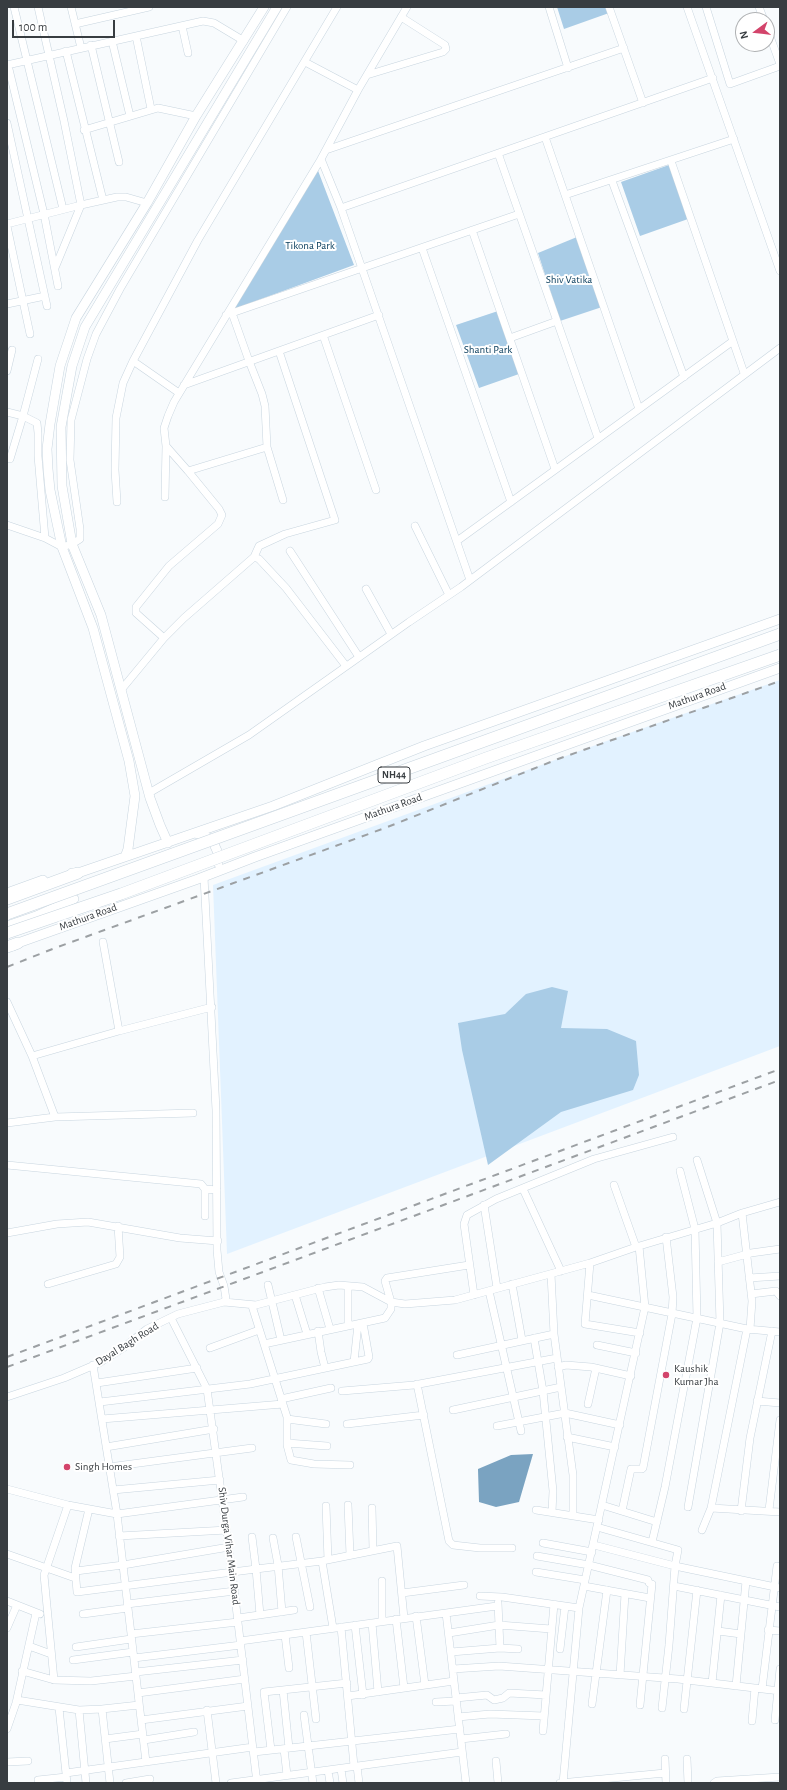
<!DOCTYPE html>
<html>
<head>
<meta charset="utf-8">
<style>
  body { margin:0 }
  #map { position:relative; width:787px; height:1790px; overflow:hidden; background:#f8fbfd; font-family:"Alegreya Sans",sans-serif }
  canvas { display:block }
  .frame { position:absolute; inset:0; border:8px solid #383d41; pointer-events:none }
  .north { position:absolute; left:735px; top:12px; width:40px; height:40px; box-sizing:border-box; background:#fff; border:1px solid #afb1b3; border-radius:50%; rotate:255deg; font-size:11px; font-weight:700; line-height:16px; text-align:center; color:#383d41 }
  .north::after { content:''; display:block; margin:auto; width:14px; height:18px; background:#d3446b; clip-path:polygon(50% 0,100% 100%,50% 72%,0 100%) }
  .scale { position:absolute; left:12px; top:20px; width:103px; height:18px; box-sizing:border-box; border:2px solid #383d41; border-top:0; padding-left:5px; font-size:12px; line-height:14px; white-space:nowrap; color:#383d41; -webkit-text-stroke:3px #fff; paint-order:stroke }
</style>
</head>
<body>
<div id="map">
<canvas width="787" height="1790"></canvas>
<div class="frame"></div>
<div class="north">N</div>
<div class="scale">100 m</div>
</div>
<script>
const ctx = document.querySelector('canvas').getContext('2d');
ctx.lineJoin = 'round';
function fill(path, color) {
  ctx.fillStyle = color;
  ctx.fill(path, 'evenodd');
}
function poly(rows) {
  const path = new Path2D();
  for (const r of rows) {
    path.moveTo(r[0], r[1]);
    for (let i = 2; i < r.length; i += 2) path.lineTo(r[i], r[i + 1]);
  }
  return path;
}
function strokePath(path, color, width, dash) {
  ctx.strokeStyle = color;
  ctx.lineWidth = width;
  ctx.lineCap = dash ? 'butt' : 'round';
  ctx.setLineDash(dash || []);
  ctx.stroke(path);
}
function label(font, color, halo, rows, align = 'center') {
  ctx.font = font + ' "Alegreya Sans",sans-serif';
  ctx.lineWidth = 4;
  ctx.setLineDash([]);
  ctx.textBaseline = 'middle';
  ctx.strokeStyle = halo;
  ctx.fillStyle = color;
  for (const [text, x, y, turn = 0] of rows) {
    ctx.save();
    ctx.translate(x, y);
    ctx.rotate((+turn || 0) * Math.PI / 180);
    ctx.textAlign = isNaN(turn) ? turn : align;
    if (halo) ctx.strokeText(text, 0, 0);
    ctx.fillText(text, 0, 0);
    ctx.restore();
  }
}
fill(poly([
  [780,680,780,1046,227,1254,213,885,604,742]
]), '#e2f2ff');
fill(poly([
  [557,7,607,7,609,13,564,29],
  [669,165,688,219,640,236,621,182],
  [317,168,354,265,234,309,264,258],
  [577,237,602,307,560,321,538,253],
  [498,311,519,374,479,388,456,325],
  [552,987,568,991,561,1028,607,1029,636,1041,639,1075,633,1090,561,1112,488,1165,462,1050,458,1023,505,1014,526,994]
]), '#a9cce6');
fill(poly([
  [533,1454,519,1502,496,1507,479,1502,478,1469,511,1455]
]), '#7aa3c1');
const minor = poly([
  [14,7,63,209],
  [38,7,64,121,81,205,55,268],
  [71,7,81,48],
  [549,7,568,68],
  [609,7,643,103],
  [687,7,780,271],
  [706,7,730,84,780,66],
  [759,7,764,20],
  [75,24,149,7],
  [182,26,188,53],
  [767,28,780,64],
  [136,36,151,109],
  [112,41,130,116],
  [91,45,119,162],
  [66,51,103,200],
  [305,62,358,90],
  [7,65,203,21,214,23,244,41],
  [8,65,44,214,58,286],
  [367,75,443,52,446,49,445,45,401,17],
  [7,123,47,306],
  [84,130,158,108,196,116],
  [545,137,639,409],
  [326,150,624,48],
  [498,153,598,438],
  [321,159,341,208,470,580],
  [671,161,744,373],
  [612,181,684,377],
  [565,195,734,139],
  [341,208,713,78],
  [7,224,81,205,117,197,126,197,147,203],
  [7,226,30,334],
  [472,230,555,469],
  [422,248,511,502],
  [7,304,45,296],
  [232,313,249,361,262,394,265,406,267,447,283,500],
  [226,315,519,214],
  [323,335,376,490],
  [510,338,557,321],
  [133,361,179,393],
  [7,371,12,350],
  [184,385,379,315],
  [7,412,23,416,37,423,38,433,38,456,45,538,62,547,72,544,80,539,80,529,70,460,71,420,87,359,96,334,120,289,287,7],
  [10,459,23,416,38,359],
  [188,471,267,447],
  [165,497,166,446],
  [117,502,115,470,116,418,123,383,133,361,198,240,337,7],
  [7,525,45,538],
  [415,526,449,595],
  [457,541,733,341],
  [290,551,359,657],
  [254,557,259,546,285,534,335,520,279,351],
  [366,589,391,634],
  [164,638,136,613,136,607,169,566,218,524,222,515,219,509,188,471,166,446,164,428,168,416,174,402,321,159,358,90,407,7],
  [121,690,164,638,184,618,254,557,259,559,286,588,346,666],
  [149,793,249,735,409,622,461,587,780,348],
  [204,877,216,1110,217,1250,219,1272,224,1286,226,1299,224,1302],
  [103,942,119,1031],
  [7,1002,32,1056,55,1117],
  [32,1056,119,1031,212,1007],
  [7,1123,55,1117,193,1113],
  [7,1165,201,1184,205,1189,217,1190],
  [614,1185,636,1247],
  [205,1189,205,1216],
  [523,1189,561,1271],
  [484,1205,497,1288],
  [742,1213,752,1301,750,1329],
  [7,1233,57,1224,88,1222,180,1238,218,1241],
  [718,1262,751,1253,780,1249],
  [590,1263,585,1324,640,1333],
  [551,1274,554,1334,573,1475,573,1516],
  [749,1278,780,1276],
  [48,1284,116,1264,120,1257,118,1226],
  [512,1284,522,1340],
  [268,1285,281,1340],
  [348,1286,348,1325],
  [318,1288,330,1329],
  [489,1291,521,1431],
  [751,1294,776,1291,780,1296],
  [295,1295,307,1334],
  [474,1295,464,1224,467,1215,496,1199,594,1159,673,1137],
  [588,1295,747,1329,780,1332],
  [224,1302,256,1305,325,1287,339,1285,363,1287,391,1302,405,1304,455,1300,590,1263,636,1247,717,1223,742,1213,780,1202],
  [252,1306,287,1417,287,1445,291,1460,314,1464,350,1465],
  [171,1318,207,1389,232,1572,257,1783],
  [318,1331,321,1352,325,1368],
  [534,1338,543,1391,553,1491,552,1512],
  [264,1344,385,1318,391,1309,391,1302,385,1281,387,1278,469,1265],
  [597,1345,636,1353],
  [210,1348,259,1330],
  [457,1355,554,1334],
  [354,1362,358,1324],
  [93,1365,117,1514,146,1762],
  [558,1367,566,1365,591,1367,631,1376],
  [97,1383,197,1368],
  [417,1384,449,1541,453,1545,480,1548,512,1548],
  [342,1391,414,1385,557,1358],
  [7,1397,64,1378,99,1363,123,1348,147,1329,178,1314,224,1302],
  [281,1399,331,1388],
  [757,1401,780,1403],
  [100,1402,250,1384,368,1359,369,1357,363,1323],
  [588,1404,596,1368],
  [453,1410,561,1387],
  [102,1419,283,1404],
  [287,1419,326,1424],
  [347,1424,424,1415],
  [497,1426,565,1413,620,1425],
  [567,1437,615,1447],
  [287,1443,327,1446],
  [106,1447,214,1429],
  [109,1467,252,1448],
  [7,1489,68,1505,117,1514,243,1497],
  [113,1490,220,1480],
  [348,1505,350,1555],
  [602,1505,657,1522],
  [326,1506,328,1560],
  [688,1507,720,1323,717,1223,697,1160],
  [372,1508,373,1550],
  [711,1508,780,1512],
  [89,1509,75,1568,77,1592,256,1569,260,1615],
  [536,1510,599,1520],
  [769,1510,780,1420],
  [622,1511,631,1469,642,1469,643,1468,672,1314,673,1297,666,1237],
  [741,1511,750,1438,772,1331],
  [597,1527,678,1550,675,1566,669,1645,662,1708],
  [702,1530,711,1508,747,1329],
  [119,1536,227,1530],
  [252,1537,256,1569,322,1561,397,1546,404,1618],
  [296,1537,310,1607],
  [273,1538,278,1565,282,1612],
  [652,1542,665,1487,697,1318,695,1229,680,1171],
  [543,1543,592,1552],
  [594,1545,675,1566,780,1588],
  [7,1554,75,1578],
  [537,1556,589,1565,648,1580,649,1583,652,1584,640,1705],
  [322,1561,333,1628],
  [76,1571,123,1565,229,1547],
  [536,1572,585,1580],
  [584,1586,650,1598],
  [674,1586,780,1607],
  [402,1593,464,1585],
  [480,1596,502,1597,579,1608],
  [7,1601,40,1614],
  [498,1603,500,1648],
  [127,1604,235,1591],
  [446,1613,497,1606],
  [83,1614,128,1608],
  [416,1616,425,1685],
  [238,1618,294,1610],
  [396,1619,404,1688],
  [382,1621,382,1581],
  [372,1623,378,1692],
  [355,1625,363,1695],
  [341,1627,354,1766],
  [7,1628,17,1605],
  [768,1630,780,1631],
  [718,1631,741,1634],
  [306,1632,316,1719],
  [449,1633,499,1625,551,1629],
  [131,1634,238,1622],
  [285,1635,289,1668],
  [240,1641,446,1613,466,1783],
  [29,1646,51,1654],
  [76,1647,131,1639],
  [560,1649,565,1606],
  [451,1652,500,1648,518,1649],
  [134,1658,241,1645],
  [73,1660,133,1652],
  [453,1669,499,1666,678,1679,780,1691],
  [22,1671,54,1680,91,1681,136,1676],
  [136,1672,243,1660],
  [620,1675,625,1594],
  [54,1680,44,1575,68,1505],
  [712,1683,721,1595],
  [736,1686,746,1581],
  [762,1689,777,1566],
  [283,1690,289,1748],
  [138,1693,245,1679],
  [348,1696,454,1681],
  [456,1698,487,1695,494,1700,503,1698,509,1693,546,1695],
  [17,1700,79,1710,102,1709,139,1705],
  [436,1702,456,1701],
  [592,1704,607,1590],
  [59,1708,67,1783],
  [102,1709,110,1783],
  [684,1709,697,1590],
  [79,1710,86,1783],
  [207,1710,216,1783],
  [304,1715,313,1783],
  [458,1717,490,1714,544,1716],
  [141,1720,248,1706],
  [775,1720,780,1669],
  [752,1721,755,1688],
  [7,1729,16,1703,36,1613],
  [543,1731,554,1604],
  [105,1739,143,1734],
  [461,1739,506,1734],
  [144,1740,194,1732],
  [284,1749,287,1775],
  [271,1750,264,1692,347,1683],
  [254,1752,460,1729],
  [665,1759,666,1783],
  [687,1759,688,1783],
  [496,1761,498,1783],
  [7,1762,28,1761],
  [357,1766,359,1783],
  [341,1769,343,1783],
  [328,1770,330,1783],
  [66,1773,253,1747],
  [38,1780,66,1777],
  [126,1783,150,1779],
  [231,1783,462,1752],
  [560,1783,665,1773],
  [563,1783,579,1608,645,1307,639,1246],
  [714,1783,717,1781,780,1777]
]);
const major = poly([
  [195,833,207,837,214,844,218,853,218,863],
  [168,843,160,825,150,798,101,615,72,544,62,486,61,427,72,366,85,327,277,7],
  [125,857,128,849,135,796,129,761,93,628,62,547,50,490,48,469,47,449,50,424,60,366,76,318,147,203,196,116,264,7],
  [72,873,78,873,273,806,424,746,780,619],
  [7,893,43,880],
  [7,926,36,916,74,899],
  [13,946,18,943,198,879,255,857,780,668]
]);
const highway = poly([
  [7,899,78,873],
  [7,947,18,943]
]);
strokePath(minor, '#c8d5df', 8);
strokePath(major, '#c8d5df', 10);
strokePath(highway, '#c8d5df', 12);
strokePath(minor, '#fff', 7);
strokePath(major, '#fff', 9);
strokePath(highway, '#fff', 11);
strokePath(poly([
  [7,967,55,948,385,828,558,759,780,681],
  [7,1357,780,1069],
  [7,1367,780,1080]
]), '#9ca0a3', 2, [7, 7]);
const highwayBridge = poly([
  [7,914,780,634],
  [7,933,121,894,486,758,780,655]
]);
strokePath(highwayBridge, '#c8d5df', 12, []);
strokePath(highwayBridge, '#fff', 11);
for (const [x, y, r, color] of [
  [666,1375,4,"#d3446b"],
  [67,1467,4,"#d3446b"]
]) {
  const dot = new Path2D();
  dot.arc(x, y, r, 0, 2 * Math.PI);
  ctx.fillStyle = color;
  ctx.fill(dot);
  strokePath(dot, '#fff', 1.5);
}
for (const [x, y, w] of [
  [394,775,32]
]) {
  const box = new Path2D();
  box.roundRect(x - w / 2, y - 8, w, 16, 3);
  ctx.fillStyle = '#fff';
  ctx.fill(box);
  strokePath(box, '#383d41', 1);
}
label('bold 10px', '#383d41', null, [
  ["NH44",394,775]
]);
label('11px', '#0d405f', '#fff', [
  ["Tikona Park",310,246],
  ["Shiv Vatika",569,280],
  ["Shanti Park",488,350]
]);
label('11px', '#383d41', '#fff', [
  ["Mathura Road",697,696,-20],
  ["Mathura Road",393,807,-20],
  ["Mathura Road",88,917,-20],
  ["Dayal Bagh Road",127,1344,-32],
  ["Shiv Durga Vihar Main Road",229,1546,83]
]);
label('11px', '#383d41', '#fff', [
  ["Kaushik",674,1369],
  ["Kumar Jha",674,1382],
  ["Singh Homes",75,1467]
], 'left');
</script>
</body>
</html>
